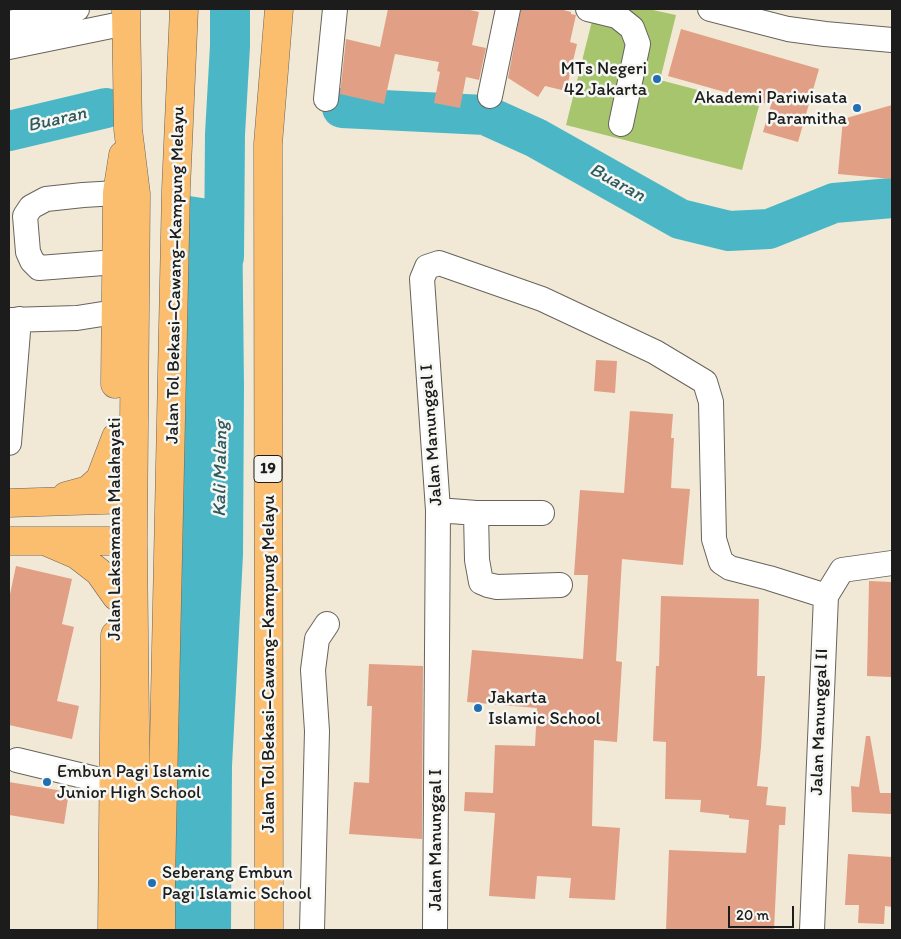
<!DOCTYPE html>
<html>
<head>
<meta charset="utf-8">
<style>
  body { margin:0 }
  #map { position:relative; width:901px; height:939px; overflow:hidden; background:#f1e9d5; font-family:Itim,sans-serif }
  canvas { display:block }
  .frame { position:absolute; inset:0; border:10px solid #1c1c1c; pointer-events:none }
  .scale { position:absolute; left:728px; top:906px; width:66px; height:22px; box-sizing:border-box; border:2px solid #1c1c1c; border-top:0; padding-left:6px; font-size:15px; line-height:18px; white-space:nowrap; color:#1c1c1c; -webkit-text-stroke:4px #f6f6f2; paint-order:stroke }
</style>
</head>
<body>
<div id="map">
<canvas width="901" height="939"></canvas>
<div class="frame"></div>
<div class="scale">20 m</div>
</div>
<script>
const ctx = document.querySelector('canvas').getContext('2d');
ctx.lineJoin = 'round';
function fill(path, color) {
  ctx.fillStyle = color;
  ctx.fill(path, 'evenodd');
}
function poly(rows) {
  const path = new Path2D();
  for (const r of rows) {
    path.moveTo(r[0], r[1]);
    for (let i = 2; i < r.length; i += 2) path.lineTo(r[i], r[i + 1]);
  }
  return path;
}
function strokePath(path, color, width, dash) {
  ctx.strokeStyle = color;
  ctx.lineWidth = width;
  ctx.lineCap = dash ? 'butt' : 'round';
  ctx.setLineDash(dash || []);
  ctx.stroke(path);
}
function label(font, color, halo, rows, align = 'center') {
  ctx.font = font + ' Itim,sans-serif';
  ctx.lineWidth = 5;
  ctx.setLineDash([]);
  ctx.textBaseline = 'middle';
  ctx.strokeStyle = halo;
  ctx.fillStyle = color;
  for (const [text, x, y, turn = 0] of rows) {
    ctx.save();
    ctx.translate(x, y);
    ctx.rotate((+turn || 0) * Math.PI / 180);
    ctx.textAlign = isNaN(turn) ? turn : align;
    if (halo) ctx.strokeText(text, 0, 0);
    ctx.fillText(text, 0, 0);
    ctx.restore();
  }
}
fill(poly([
  [595,9,648,9,676,15,660,80,759,106,742,170,566,125]
]), '#a6c56d');
fill(poly([
  [176,194,242,204,244,387,243,555,232,766,231,930,161,930]
]), '#4bb7c6');
strokePath(poly([
  [342,108,485,115,536,138,680,219,729,231,769,229,834,203,892,198],
  [9,131,106,108],
  [224,257,225,134,230,46,230,9]
]), '#4bb7c6', 40);
fill(poly([
  [388,9,465,9,479,12,472,45,486,48,479,80,466,77,460,108,434,103,440,72,437,71,439,62,395,54,384,104,340,94,346,39,380,47],
  [521,9,560,9,571,12,571,14,576,15,570,42,577,44,566,91,545,86,538,97,508,78],
  [681,29,819,69,798,142,763,132,771,105,668,76],
  [892,105,892,179,838,174,843,119],
  [596,360,617,361,615,393,594,391],
  [630,411,673,414,671,438,674,438,671,488,690,489,683,565,622,559,616,661,622,662,617,742,594,740,592,826,620,828,615,900,569,898,571,878,537,876,535,899,489,896,495,813,464,811,465,792,493,793,495,745,535,746,537,708,467,702,472,650,583,659,588,575,574,575,580,490,624,493],
  [16,566,72,579,62,624,74,627,57,701,79,706,72,739,9,725,9,599],
  [869,581,892,582,892,677,867,676],
  [661,596,759,599,757,676,765,676,761,747,757,786,768,787,766,805,786,807,785,825,779,825,774,930,666,930,669,850,746,853,749,820,729,818,729,815,700,812,701,800,665,799,666,742,653,741,656,666,659,666],
  [369,664,423,666,422,839,349,834,354,782,369,783,372,706,367,706],
  [866,736,870,736,880,793,892,793,892,814,852,812,851,786,859,787],
  [9,782,69,792,64,824,9,815],
  [848,854,892,857,892,907,885,906,884,924,858,923,859,905,845,905]
]), '#e19f85');
const minor = poly([
  [588,9,617,16,632,28,638,44,621,124],
  [710,9,788,29,825,34,892,40],
  [9,23,77,9],
  [9,47,126,23],
  [490,96,508,9],
  [326,99,335,9],
  [116,262,39,268,32,261,28,252,25,216,31,207,46,199,83,195,117,193],
  [9,320,77,318,115,312],
  [9,443,19,319],
  [438,510,476,513,542,513],
  [476,513,477,560,481,582,488,585,497,587,560,585],
  [17,760,112,783],
  [312,930,317,731,313,670,317,639,327,624],
  [435,930,438,510,422,279,427,267,439,263,542,299,655,352,705,382,711,402,714,539,721,562,730,568,769,578,826,596],
  [812,930,826,596,842,570,892,563]
]);
const major = poly([
  [126,9,128,129,136,194,133,541,136,815,135,930],
  [115,384,117,193,123,155],
  [66,496,88,490,100,479,116,437],
  [9,503,133,499],
  [9,541,133,541],
  [49,543,77,555,99,572,116,596],
  [112,930,115,635]
]);
const highway = poly([
  [161,930,161,879,176,189,184,9],
  [269,930,268,144,279,9]
]);
strokePath(minor, '#67645d', 26);
strokePath(major, '#67645d', 29);
strokePath(highway, '#67645d', 29);
strokePath(minor, '#fff', 24);
strokePath(major, '#fbbd6e', 28);
strokePath(highway, '#fbbd6e', 28);
for (const [x, y, r, color] of [
  [657,79,5,"#1f6fb2"],
  [857,108,5,"#1f6fb2"],
  [478,708,5,"#1f6fb2"],
  [47,782,5,"#1f6fb2"],
  [152,883,5,"#1f6fb2"]
]) {
  const dot = new Path2D();
  dot.arc(x, y, r, 0, 2 * Math.PI);
  ctx.fillStyle = color;
  ctx.fill(dot);
  strokePath(dot, '#f6f6f2', 2);
}
for (const [x, y, w] of [
  [268,469,28]
]) {
  const box = new Path2D();
  box.roundRect(x - w / 2, y - 13.5, w, 27, 4);
  ctx.fillStyle = '#f6f6f2';
  ctx.fill(box);
  strokePath(box, '#1c1c1c', 1);
}
label('bold 16px', '#1c1c1c', null, [
  ["19",268,469]
]);
label('18px', '#1c1c1c', '#f6f6f2', [
  ["MTs Negeri",647,69,"right"],
  ["42 Jakarta",647,90,"right"],
  ["Akademi Pariwisata",847,98,"right"],
  ["Paramitha",847,119,"right"],
  ["Jakarta",488,698],
  ["Islamic School",488,719],
  ["Embun Pagi Islamic",57,772],
  ["Junior High School",57,793],
  ["Seberang Embun",162,873],
  ["Pagi Islamic School",162,894]
], 'left');
label('18px', '#1c1c1c', '#f6f6f2', [
  ["Jalan Tol Bekasi–Cawang–Kampung Melayu",176,275,-89],
  ["Jalan Manunggal I",432,435,-94],
  ["Jalan Laksamana Malahayati",115,529,-90],
  ["Jalan Tol Bekasi–Cawang–Kampung Melayu",269,664,-90],
  ["Jalan Manunggal II",820,722,-88],
  ["Jalan Manunggal I",436,840,-90]
]);
label('italic 19px', '#2f5a60', '#f6f6f2', [
  ["Buaran",57,120,-13],
  ["Buaran",617,183,29],
  ["Kali Malang",221,469,-89]
]);
</script>
</body>
</html>
